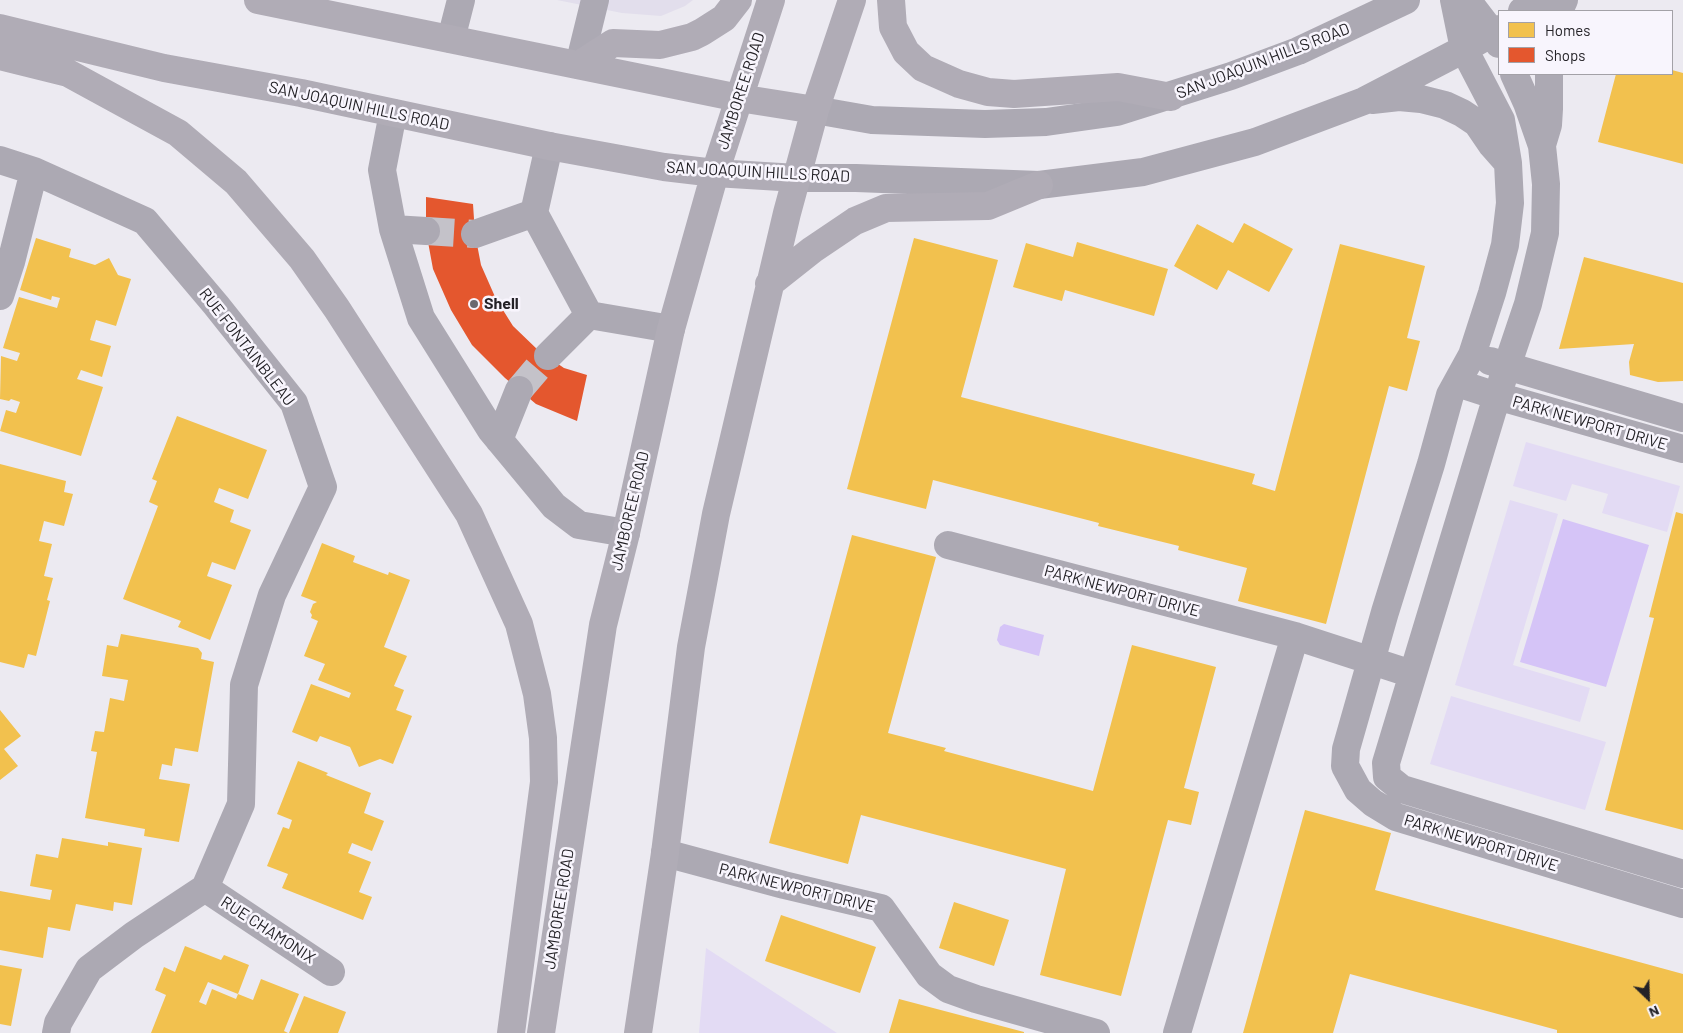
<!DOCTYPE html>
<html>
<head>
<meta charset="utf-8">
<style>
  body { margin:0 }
  #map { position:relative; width:1683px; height:1033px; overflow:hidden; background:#eceaf1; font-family:Barlow,sans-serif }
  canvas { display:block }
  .legend { position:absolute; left:1498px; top:10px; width:175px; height:65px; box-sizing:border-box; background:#f8f5fd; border:1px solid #a3a1a7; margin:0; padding:6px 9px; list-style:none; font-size:15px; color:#242227 }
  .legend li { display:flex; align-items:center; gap:10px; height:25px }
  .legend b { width:25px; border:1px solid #a3a1a7 }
  .north { position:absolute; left:1623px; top:973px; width:50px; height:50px; -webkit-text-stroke:4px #f8f5fd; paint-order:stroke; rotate:156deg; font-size:14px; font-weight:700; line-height:20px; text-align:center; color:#242227 }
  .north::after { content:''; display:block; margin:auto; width:18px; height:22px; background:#242227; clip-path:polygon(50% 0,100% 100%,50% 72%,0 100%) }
</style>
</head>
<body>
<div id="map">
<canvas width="1683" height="1033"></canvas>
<ul class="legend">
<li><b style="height:14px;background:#f2c14e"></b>Homes</li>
<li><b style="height:14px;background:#e4572e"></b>Shops</li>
</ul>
<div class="north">N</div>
</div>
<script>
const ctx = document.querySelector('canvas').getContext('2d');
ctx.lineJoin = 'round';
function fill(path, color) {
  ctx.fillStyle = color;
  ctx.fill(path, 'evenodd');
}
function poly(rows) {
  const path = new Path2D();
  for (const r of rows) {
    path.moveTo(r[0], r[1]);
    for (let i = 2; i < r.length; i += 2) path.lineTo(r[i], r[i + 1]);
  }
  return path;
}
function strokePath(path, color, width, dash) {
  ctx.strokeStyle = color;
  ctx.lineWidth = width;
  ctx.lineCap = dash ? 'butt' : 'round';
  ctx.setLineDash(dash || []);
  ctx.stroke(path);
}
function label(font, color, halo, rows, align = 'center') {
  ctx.font = font + ' Barlow,sans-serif';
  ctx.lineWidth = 5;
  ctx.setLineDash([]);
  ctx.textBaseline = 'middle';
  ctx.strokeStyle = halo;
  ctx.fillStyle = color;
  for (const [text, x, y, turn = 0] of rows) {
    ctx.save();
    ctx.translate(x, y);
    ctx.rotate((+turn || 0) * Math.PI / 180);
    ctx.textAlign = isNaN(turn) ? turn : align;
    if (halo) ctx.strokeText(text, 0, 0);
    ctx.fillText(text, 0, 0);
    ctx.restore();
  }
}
fill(poly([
  [557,0,693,0,685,6,661,16,622,13]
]), '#e2deec');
fill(poly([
  [1526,442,1680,486,1667,532,1602,513,1608,494,1572,484,1566,501,1513,486],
  [1510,500,1558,514,1513,665,1590,688,1580,722,1455,685],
  [1451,696,1606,742,1585,810,1430,764],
  [706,948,837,1033,699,1033]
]), '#e3dbf4');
fill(poly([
  [1563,519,1649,545,1606,687,1520,662],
  [1004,624,1044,635,1039,656,1000,645,997,640,1000,627]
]), '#d5c4f7');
fill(poly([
  [1672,70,1683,73,1683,164,1598,142,1616,74,1672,74],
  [1244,223,1293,249,1269,292,1228,270,1217,290,1174,266,1197,224,1233,243],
  [36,238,71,249,69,257,95,265,109,258,118,275,131,279,116,326,96,320,90,340,111,346,102,377,81,370,77,379,103,387,81,456,0,431,6,410,16,413,20,402,11,399,9,401,0,399,1,356,17,361,20,353,3,348,19,297,57,308,60,298,52,296,51,300,20,290],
  [914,238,998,260,961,397,1255,474,1252,484,1275,491,1340,244,1425,266,1407,338,1420,341,1407,391,1389,386,1326,624,1238,601,1247,568,1178,550,1179,546,1098,526,1099,523,933,480,926,509,847,489],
  [1077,242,1168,269,1154,316,1065,290,1062,301,1013,287,1026,243,1073,257],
  [1584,257,1683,283,1683,381,1658,382,1630,375,1629,362,1634,344,1559,349],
  [177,416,267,450,248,499,219,488,214,502,234,510,230,522,251,530,235,570,212,562,207,576,232,585,210,640,178,627,181,621,123,599,158,506,149,502,157,481,152,479],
  [0,464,66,481,64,492,73,494,64,526,44,521,39,541,52,544,44,576,53,578,47,600,50,601,36,656,28,654,24,668,0,662],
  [1676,512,1683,514,1683,830,1605,810,1654,618,1649,617],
  [852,535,936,557,888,733,946,748,944,751,1093,791,1132,645,1216,667,1184,788,1199,792,1191,825,1168,820,1121,996,1040,975,1066,869,861,815,848,864,769,843],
  [322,543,355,556,353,562,388,575,389,572,410,580,384,647,407,656,394,686,404,690,396,710,412,716,393,764,380,759,359,767,350,747,320,736,317,742,292,732,311,684,349,698,351,693,318,680,325,664,304,656,318,621,311,618,312,615,310,612,313,604,317,602,301,596],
  [121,634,198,648,202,653,201,659,214,662,198,752,175,748,172,766,162,764,159,779,190,784,179,842,144,836,145,829,85,818,97,752,91,751,95,731,104,732,110,698,124,701,128,680,102,676,107,645,118,647],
  [0,710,21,736,4,749,18,766,0,780],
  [298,761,328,773,326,775,371,793,364,813,384,821,372,851,352,843,348,853,371,862,359,892,372,897,363,920,282,888,288,874,267,866,283,827,289,829,292,820,277,814],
  [1305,810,1391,833,1375,890,1683,974,1683,1033,1557,1033,1557,1030,1350,974,1333,1033,1243,1033],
  [62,838,108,846,108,842,142,848,132,905,114,902,113,911,76,904,70,931,48,927,43,958,0,950,0,891,50,900,52,890,30,886,36,854,58,858],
  [954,902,1009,920,994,966,939,948],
  [781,915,876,947,860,993,765,961],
  [185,946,221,960,224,955,249,965,238,994,208,982,199,1002,206,1005,212,989,236,999,238,994,253,1000,261,979,299,994,284,1031,288,1033,151,1033,166,995,155,990,164,967,175,972],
  [0,965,22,969,11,1026,0,1024],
  [304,996,346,1012,338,1033,289,1033],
  [899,999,1024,1032,1024,1033,889,1033]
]), '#f2c14e');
fill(poly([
  [426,197,473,204,475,234,481,265,496,299,513,326,539,351,564,368,587,375,577,421,536,404,505,378,472,345,451,310,433,269,426,231]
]), '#e4572e');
strokePath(poly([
  [426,231,475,234],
  [519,390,548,356]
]), '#c4c2c9', 28, [28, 14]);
strokePath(poly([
  [1454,0,1464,49,1501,120,1508,163,1510,203,1505,245,1492,293,1472,355,1450,395,1431,464,1385,612,1346,749,1345,766,1358,790,1373,803,1396,817,1683,904],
  [1467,0,1493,34,1499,44],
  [1522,11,1537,0],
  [1559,11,1564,0],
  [451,39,461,0],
  [579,65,595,0],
  [1514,74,1527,103,1542,146,1546,184,1545,233,1528,304,1497,396,1386,763,1387,777,1402,789,1683,874],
  [1372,100,1399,97,1421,99,1445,105,1462,113,1477,123,1492,145,1507,162],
  [815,110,872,120,985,124,1046,122,1117,112,1231,76,1298,51,1406,0],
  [393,113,382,170,393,229,421,318,491,430,554,506,579,525,626,533],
  [1542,145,1548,125,1549,109,1549,74],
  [0,160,34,171,145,221,216,305,294,403,323,487,272,595,244,685,241,804,205,888,134,935,89,969,58,1023,56,1033],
  [797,178,856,178,1039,185,1143,172,1255,142,1364,101,1464,49,1499,29],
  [534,213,589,315],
  [393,229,426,231],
  [475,234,534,213,549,146],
  [0,296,11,262,34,171],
  [548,356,589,315,671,329],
  [1490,361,1683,418],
  [1457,383,1497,396,1683,449],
  [499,440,519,390],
  [948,545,1295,636,1412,674],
  [665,853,784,885,881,908,929,975,948,989,976,999,1096,1033],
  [205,888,331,972],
  [1177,1033,1295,636]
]), '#aca9b3', 28);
strokePath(poly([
  [258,0,739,98,815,110],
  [891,0,893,27,906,52,923,68,959,84,988,92,1014,94,1118,87,1171,97],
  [0,28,164,68,301,93,549,146,664,167,715,173,797,178],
  [0,56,68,73,178,133,236,182,302,259,337,309,469,514,519,624,537,694,543,738,544,782,511,1033],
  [579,65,613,43,660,45,692,37,702,32,724,18,738,0],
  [769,284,812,250,855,221,886,208,988,206,1039,185],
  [541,1033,603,625,626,533,671,329,715,173,771,0],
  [638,1033,665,853,691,647,716,514,787,213,815,110,852,0]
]), '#b0acb6', 28);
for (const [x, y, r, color] of [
  [474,304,5,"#6a686e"]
]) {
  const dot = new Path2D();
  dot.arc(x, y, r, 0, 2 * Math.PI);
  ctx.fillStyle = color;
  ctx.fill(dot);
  strokePath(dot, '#f8f5fd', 2);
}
label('16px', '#242227', '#f8f5fd', [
  ["SAN JOAQUIN HILLS ROAD",1263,61,-21],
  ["JAMBOREE ROAD",741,91,-72],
  ["SAN JOAQUIN HILLS ROAD",359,106,12],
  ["SAN JOAQUIN HILLS ROAD",758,172,3],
  ["RUE FONTAINBLEAU",247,347,52],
  ["PARK NEWPORT DRIVE",1590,423,16],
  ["JAMBOREE ROAD",630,511,-77],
  ["PARK NEWPORT DRIVE",1122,591,15],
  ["PARK NEWPORT DRIVE",1481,843,17],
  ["PARK NEWPORT DRIVE",797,888,14],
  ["JAMBOREE ROAD",559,909,-81],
  ["RUE CHAMONIX",268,930,33]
]);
label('bold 16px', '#242227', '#f8f5fd', [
  ["Shell",484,304]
], 'left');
</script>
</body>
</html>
